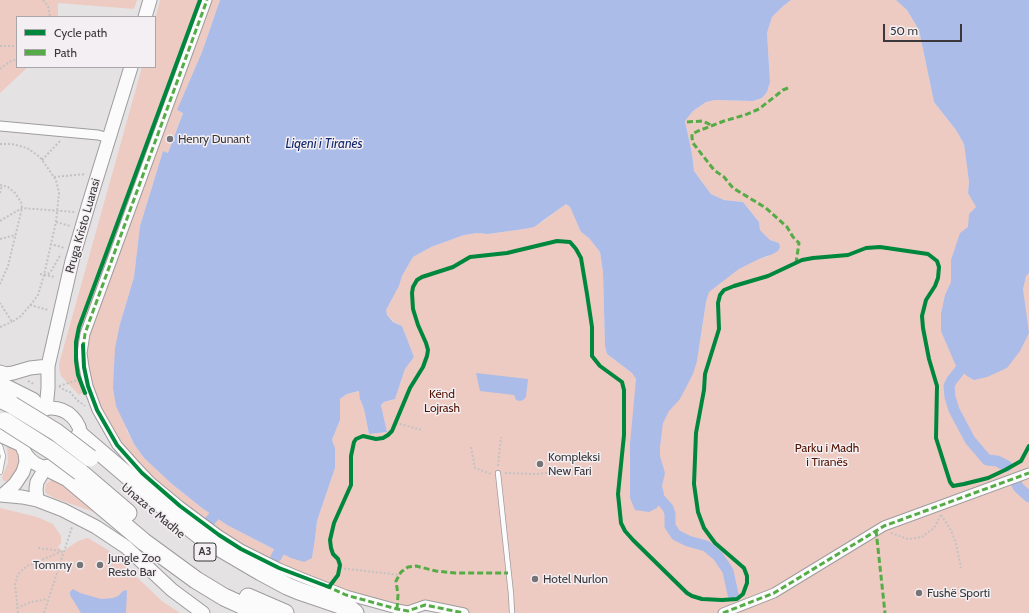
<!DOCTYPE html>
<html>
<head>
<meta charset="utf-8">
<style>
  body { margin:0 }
  #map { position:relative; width:1029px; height:613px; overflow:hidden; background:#e5e2e4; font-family:Cabin,sans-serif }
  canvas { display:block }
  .legend { position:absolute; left:16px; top:16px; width:140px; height:52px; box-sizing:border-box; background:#f3eff2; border:1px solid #a9a6a8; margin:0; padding:5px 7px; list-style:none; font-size:12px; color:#3a383a }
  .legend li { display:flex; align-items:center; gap:8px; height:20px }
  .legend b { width:20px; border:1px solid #a9a6a8 }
  .scale { position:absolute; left:883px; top:24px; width:79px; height:18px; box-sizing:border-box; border:2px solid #3a383a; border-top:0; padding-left:5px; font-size:12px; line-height:14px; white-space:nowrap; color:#3a383a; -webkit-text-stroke:3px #f3eff2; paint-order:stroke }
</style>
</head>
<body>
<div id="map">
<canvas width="1029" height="613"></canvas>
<ul class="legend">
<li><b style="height:5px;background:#00873e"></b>Cycle path</li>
<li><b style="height:5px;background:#55ac46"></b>Path</li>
</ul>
<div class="scale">50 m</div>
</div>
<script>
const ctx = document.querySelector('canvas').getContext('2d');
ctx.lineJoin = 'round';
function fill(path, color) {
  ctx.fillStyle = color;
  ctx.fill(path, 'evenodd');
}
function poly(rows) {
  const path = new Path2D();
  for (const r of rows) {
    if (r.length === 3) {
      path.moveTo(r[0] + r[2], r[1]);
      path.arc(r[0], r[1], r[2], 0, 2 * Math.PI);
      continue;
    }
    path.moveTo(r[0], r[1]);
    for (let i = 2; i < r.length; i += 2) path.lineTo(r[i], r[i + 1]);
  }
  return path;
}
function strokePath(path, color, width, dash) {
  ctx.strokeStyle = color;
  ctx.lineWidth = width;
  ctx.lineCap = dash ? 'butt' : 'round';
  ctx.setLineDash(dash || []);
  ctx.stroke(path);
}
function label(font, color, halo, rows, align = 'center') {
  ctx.font = font + ' Cabin,sans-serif';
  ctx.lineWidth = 3;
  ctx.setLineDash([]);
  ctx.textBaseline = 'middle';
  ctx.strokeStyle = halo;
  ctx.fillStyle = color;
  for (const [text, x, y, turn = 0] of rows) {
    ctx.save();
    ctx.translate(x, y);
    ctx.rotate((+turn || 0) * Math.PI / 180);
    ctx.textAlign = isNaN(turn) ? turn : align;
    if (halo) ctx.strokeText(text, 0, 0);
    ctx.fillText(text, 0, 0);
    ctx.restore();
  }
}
fill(poly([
  [0,0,137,0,134,9,58,3,58,17,17,17,17,67,28,67,0,93],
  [160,0,220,0,202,52,177,111,183,112,168,153,163,151,140,226,134,277,120,324,126,429,134,444,144,458,172,484,202,508,227,525,279,552,312,558,315,539,317,521,335,468,335,448,332,440,340,420,340,399,347,394,360,391,360,399,364,409,369,434,387,432,381,405,384,402,395,399,405,369,414,357,402,326,394,322,387,315,386,310,399,286,402,276,413,257,431,247,464,235,477,233,488,234,524,229,542,222,566,204,570,207,581,232,589,238,600,252,603,272,605,346,607,354,632,373,636,379,697,361,706,302,709,291,739,269,759,259,767,257,779,243,770,240,760,230,759,222,743,202,724,200,711,194,702,182,694,171,692,154,685,121,693,111,706,102,715,100,753,101,762,98,767,92,770,82,767,33,772,17,782,7,791,0,896,0,899,2,907,10,919,30,934,102,956,130,964,144,969,182,968,193,1029,231,1029,613,437,613,381,600,298,575,216,531,133,461,100,411,82,393,79,395,61,376,59,368,59,364,142,67,155,67,155,20],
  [7,445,15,449,18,453,20,459,19,467,11,480,6,482,3,480,2,477,8,463],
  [54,478,57,479,104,518,91,511,54,498,47,494,45,491,46,484],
  [0,508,37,517,53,524,61,536,61,543,58,547,63,551,78,541,88,538,108,550,162,601,180,613,0,613]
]), '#eecbc2');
fill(poly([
  [220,0,791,0,782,7,772,17,767,33,770,82,767,92,762,98,753,101,715,100,706,102,693,111,685,121,692,154,694,171,702,182,711,194,724,200,743,202,759,222,760,230,770,240,779,243,780,247,778,251,773,254,759,259,739,269,709,292,706,302,697,361,693,374,680,399,669,411,663,423,660,447,660,456,665,473,662,486,664,494,657,508,649,512,635,510,630,498,630,444,636,379,632,373,607,354,605,346,603,272,600,252,589,238,581,232,570,207,566,204,534,227,524,229,488,234,477,233,464,235,431,247,413,257,402,276,399,286,386,310,387,315,393,322,402,326,414,357,405,369,395,399,384,402,381,405,387,432,369,434,364,409,360,399,359,391,347,394,340,399,340,420,332,440,335,448,335,468,317,521,315,539,312,558,304,562,291,558,227,525,202,508,172,484,144,458,134,444,116,406,113,388,115,348,120,324,134,277,140,226,163,151,168,153,183,113,177,110,202,52],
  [896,0,1029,0,1029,273,1026,276,1023,289,1029,333,1020,351,1007,368,987,377,974,380,967,376,956,366,941,331,941,314,945,295,951,282,951,260,960,233,968,227,969,214,976,207,968,193,969,182,964,144,956,130,934,102,919,30,907,10],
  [476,373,528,379,526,397,523,400,520,401,516,400,514,395,480,391],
  [73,589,80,593,101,599,113,598,118,596,123,591,127,590,126,613,81,613,70,595,70,592]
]), '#abbce9');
strokePath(poly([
  [960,370,952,380,949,386,950,397,954,410,970,440,987,460,997,461,1007,466],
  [1016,482,1018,487,1029,497],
  [661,500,668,508,670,514,670,526,676,535,688,541,706,546,718,556,728,571,733,594],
  [209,522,214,516],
  [276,557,279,552]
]), '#abbce9', 11);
const lane = poly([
  [0,446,3,456,0,472],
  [498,473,511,594,512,613]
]);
const street = poly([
  [207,0,85,334,82,353,84,367,88,386,97,410,117,445,134,464,151,482,180,506,219,535,241,549,279,568,303,578,346,595,397,609,408,611,425,605,464,613],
  [0,126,98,135,109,138],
  [723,613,774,593,884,526,1029,473]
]);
const secondary = poly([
  [145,17,150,0],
  [0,372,6,374,13,373,30,368,48,366],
  [51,438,30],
  [46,409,48,388,48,366,72,261,89,203,131,67],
  [0,495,22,497,37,500,63,510,96,527,126,547,172,590,203,613],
  [3,495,15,484,23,472,26,462,25,453],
  [37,500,36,489,37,482,46,467]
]);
const highway = poly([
  [0,385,32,401,40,411],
  [0,399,12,405],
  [0,433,22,443],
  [80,435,176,517,203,538,261,572,287,586,299,591,349,608,355,613],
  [48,468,68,478,144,542,196,580,224,597,259,613],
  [80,472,128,513],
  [248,597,285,613]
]);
strokePath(lane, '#9e9c9e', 6);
strokePath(street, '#9e9c9e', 11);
strokePath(secondary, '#9e9c9e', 15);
strokePath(highway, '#9e9c9e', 19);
strokePath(poly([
  [43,0,48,6,50,17],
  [0,46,17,46],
  [0,69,9,62,17,59],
  [0,144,12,144,27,148,40,157,56,180,59,193,56,222,44,275,38,295,32,303,21,316,12,322,0,303],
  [42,160,61,140],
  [54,177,86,174],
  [0,185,8,187,15,193,21,202,22,208,8,266,0,284],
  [0,193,2,185],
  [0,221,22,208,75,212],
  [56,222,70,226],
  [0,239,16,235],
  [50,244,65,248],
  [40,274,55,277],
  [44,275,50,273,61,254],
  [30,305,48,310],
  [0,327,12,322],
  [28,381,34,384],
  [59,386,64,390,70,392,77,400,85,406],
  [59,386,78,380],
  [396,423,422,430],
  [471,447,475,468,491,474],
  [498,466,501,437],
  [505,473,536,474,574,470],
  [941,515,951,530,956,544,961,568],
  [891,533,908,539,922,537,934,528,941,515],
  [38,548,62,551],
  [340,568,400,575],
  [17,608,31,602,47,599],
  [18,613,15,584,18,574,27,566,63,551],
  [44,613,72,527]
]), '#c3c2c3', 2, [2, 2]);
strokePath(lane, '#fbfbfb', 4.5);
strokePath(street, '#fbfbfb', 9);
strokePath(secondary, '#fbfbfb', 13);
strokePath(highway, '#fbfbfb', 17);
const highwayBridge = poly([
  [12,405,56,432,90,458],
  [5,421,52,451,80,472]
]);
strokePath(highwayBridge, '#9e9c9e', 19, []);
strokePath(highwayBridge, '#fbfbfb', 17);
strokePath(poly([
  [788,88,783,90,759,109,745,115,724,121,698,131,692,134,692,138,693,143,714,170,724,177,733,188,766,208,787,227,793,237,799,243,796,263],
  [687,122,702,121,707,123,711,125],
  [83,348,85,334,88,325,207,0],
  [876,530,885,613],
  [326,586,346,595,397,609,408,611,425,605,464,613],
  [397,609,398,595,396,581,401,572,408,567,416,566,436,571,455,573,508,573],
  [723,613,774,593,884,526,1029,473]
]), '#55ac46', 3, [6, 3]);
strokePath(poly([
  [83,345,84,367,88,386,97,410,117,445,142,473,180,506,219,535,241,549,279,568,329,587,338,575,340,565,338,559,333,554,331,548,330,540,334,523,351,485,351,456,354,442,356,439,363,436,376,439,383,438,388,435,392,431,410,388,423,367,427,356,428,350,426,343,418,325,413,309,412,293,413,287,417,280,422,277,453,267,470,257,507,253,557,241,570,242,576,249,581,258,587,294,592,327,592,356,600,366,622,382,624,390,624,435,618,494,621,523,625,531,633,540,687,593,692,596,702,599,722,600,737,599,743,594,747,583,747,576,744,568,715,543,704,528,698,512,694,484,696,433,704,390,705,374,719,329,718,303,720,295,724,290,734,286,768,276,802,260,813,258,848,255,866,248,880,247,928,254,937,261,939,267,938,278,935,286,926,300,922,316,923,328,929,359,937,386,936,438,950,482,953,486,964,484,988,478,1005,470,1021,461,1029,446],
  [85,393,78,375,76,361,76,342,79,327,200,0]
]), '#00873e', 4);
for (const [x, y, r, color] of [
  [170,139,4,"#767476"],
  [540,464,4,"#767476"],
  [80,565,4,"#767476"],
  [100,565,4,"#767476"],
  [535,579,4,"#767476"],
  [919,593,4,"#767476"]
]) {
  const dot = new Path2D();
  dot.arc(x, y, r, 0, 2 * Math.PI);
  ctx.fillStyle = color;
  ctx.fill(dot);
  strokePath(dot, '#f3eff2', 1.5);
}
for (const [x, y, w] of [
  [205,552,22]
]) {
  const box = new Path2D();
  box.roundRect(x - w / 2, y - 9, w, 18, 3);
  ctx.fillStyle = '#f3eff2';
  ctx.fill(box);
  strokePath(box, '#3a383a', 1);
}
label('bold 11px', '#3a383a', null, [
  ["A3",205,552]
]);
label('12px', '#3a383a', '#f3eff2', [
  ["Henry Dunant",178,139],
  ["Kompleksi",548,457],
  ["New Fari",548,471],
  ["Jungle Zoo",108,558],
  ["Resto Bar",108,572],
  ["Tommy",72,565,"right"],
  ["Hotel Nurlon",543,579],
  ["Fushë Sporti",927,593]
], 'left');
label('12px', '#3a383a', '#f3eff2', [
  ["Rruga Kristo Luarasi",83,226,-74],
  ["Unaza e Madhe",153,511,40]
]);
label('12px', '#541300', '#f3eff2', [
  ["Kënd",442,394],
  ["Lojrash",442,408],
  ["Parku i Madh",827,448],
  ["i Tiranës",827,462]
]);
label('italic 13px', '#13286e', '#f3eff2', [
  ["Liqeni i Tiranës",324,144]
]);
</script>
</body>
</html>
